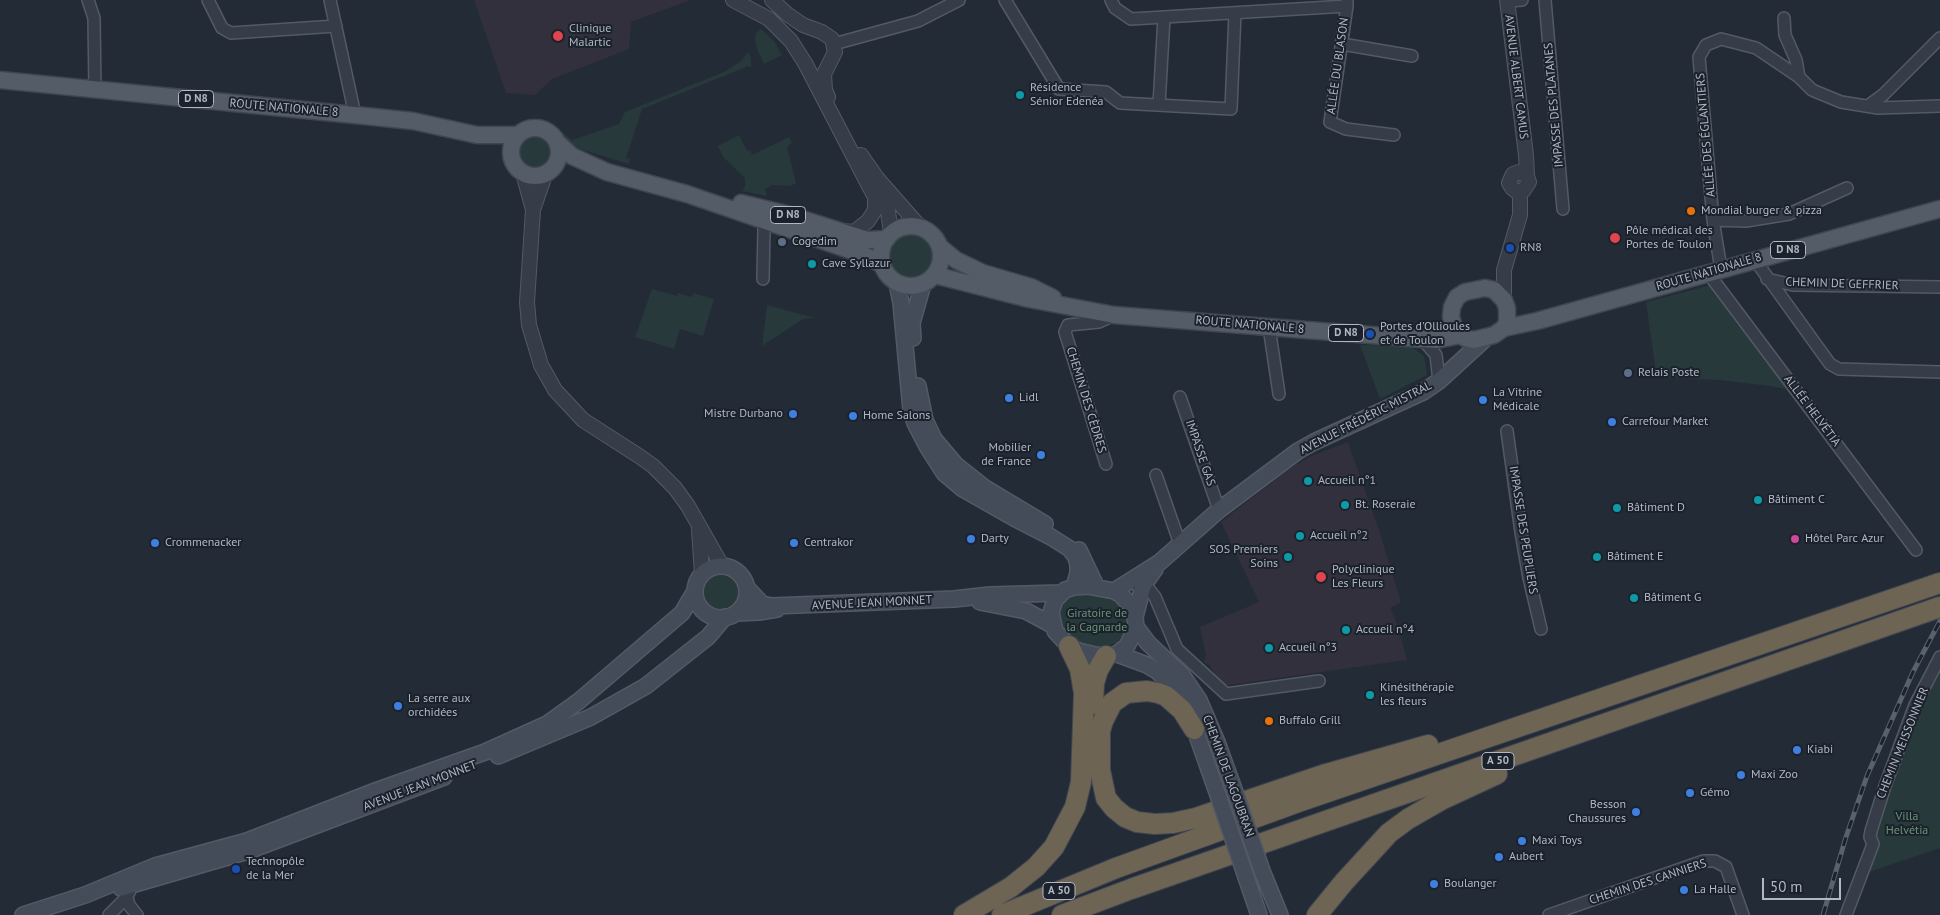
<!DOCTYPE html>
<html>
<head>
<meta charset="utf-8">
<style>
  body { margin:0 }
  #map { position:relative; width:1940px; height:915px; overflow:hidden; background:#232b37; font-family:"PT Sans",sans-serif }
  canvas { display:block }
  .scale { position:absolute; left:1762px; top:878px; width:79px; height:22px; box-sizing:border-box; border:2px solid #b1b7c4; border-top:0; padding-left:6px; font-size:15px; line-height:18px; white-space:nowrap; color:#b1b7c4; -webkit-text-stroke:4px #1b222c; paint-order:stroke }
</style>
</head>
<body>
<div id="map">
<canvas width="1940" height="915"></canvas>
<div class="scale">50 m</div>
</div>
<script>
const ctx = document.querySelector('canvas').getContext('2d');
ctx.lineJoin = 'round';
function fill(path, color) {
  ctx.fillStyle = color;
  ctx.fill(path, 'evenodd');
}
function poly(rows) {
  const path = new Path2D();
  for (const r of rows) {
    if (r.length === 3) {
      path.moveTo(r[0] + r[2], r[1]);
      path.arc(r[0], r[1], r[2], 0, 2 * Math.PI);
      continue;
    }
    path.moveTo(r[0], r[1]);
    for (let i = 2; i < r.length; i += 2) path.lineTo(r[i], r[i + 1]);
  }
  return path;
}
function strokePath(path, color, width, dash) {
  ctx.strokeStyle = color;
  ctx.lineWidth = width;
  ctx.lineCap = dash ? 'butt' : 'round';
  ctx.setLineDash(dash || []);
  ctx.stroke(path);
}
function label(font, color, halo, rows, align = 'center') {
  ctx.font = font + ' "PT Sans",sans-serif';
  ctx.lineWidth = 4;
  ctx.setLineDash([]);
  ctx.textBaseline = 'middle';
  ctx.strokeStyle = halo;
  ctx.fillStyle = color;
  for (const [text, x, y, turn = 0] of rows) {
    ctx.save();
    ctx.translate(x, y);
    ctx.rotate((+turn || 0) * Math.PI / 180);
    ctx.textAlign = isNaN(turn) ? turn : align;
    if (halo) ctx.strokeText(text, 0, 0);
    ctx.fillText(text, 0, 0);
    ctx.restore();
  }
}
fill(poly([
  [474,0,691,0,631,22,629,49,552,79,535,95,506,93],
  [1348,442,1380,533,1401,602,1390,608,1397,624,1407,660,1222,686,1209,665,1204,662,1206,656,1200,627,1259,602,1221,522,1288,470,1309,457]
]), '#32303c');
fill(poly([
  [761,29,774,41,782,55,764,64,757,49,755,39,756,33],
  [748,52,751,58,751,68,749,66,642,109,626,158,630,159,629,164,567,145,562,132,572,140,619,124,625,112,726,71,741,61],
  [535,152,19],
  [739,135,747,151,750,150,752,155,789,137,792,143,787,147,796,183,791,186,772,185,765,189,767,196,742,191,745,186,745,178,724,158,718,146],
  [910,256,23],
  [1711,285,1791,390,1770,386,1719,380,1660,377,1656,373,1646,302],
  [652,289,677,296,678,293,692,297,693,293,714,299,703,336,680,329,674,349,635,337],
  [767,305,815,318,803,319,762,346],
  [1360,345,1410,346,1424,356,1427,375,1380,399],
  [721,592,21],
  [1088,593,1107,598,1119,604,1127,616,1126,632,1117,643,1101,648,1075,640,1063,631,1058,615,1065,601,1076,594],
  [1940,664,1940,848,1866,873,1872,833,1906,736]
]), '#27393a');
const minor = poly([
  [88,0,94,18,95,90],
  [208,0,222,28,231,33,336,26],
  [330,0,355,115],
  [1005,0,1059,89,1106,92,1120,103,1231,109,1235,13],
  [1111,0,1115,8,1131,19,1347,6,1347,0],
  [1545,0,1563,209],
  [1507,1,1522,0],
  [1347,6,1330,122,1346,129,1394,135],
  [1784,18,1785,35,1796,60,1799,77],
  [834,44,918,21,959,0],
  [1342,44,1412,56],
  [1159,105,1164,17],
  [1868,106,1883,95,1940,38],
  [1713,220,1746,221,1789,214,1847,188],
  [1755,260,1830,364,1839,369,1940,372],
  [1721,269,1713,220,1699,57,1706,45,1721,39,1756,48,1799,77,1812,90,1841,102,1878,108,1940,106],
  [1708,273,1916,550],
  [763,279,764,229,767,214],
  [1767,279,1793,285,1940,287],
  [1269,327,1279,394],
  [1422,339,1436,355,1439,381],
  [1180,397,1219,510],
  [1507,431,1521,532,1529,578,1541,629],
  [1106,464,1065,332,1068,325,1099,322,1114,315],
  [1156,475,1180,544],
  [1136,584,1148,588,1155,597,1177,649,1226,694,1319,681],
  [135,879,127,897,129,905,137,915],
  [109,915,127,897],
  [1549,915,1703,861,1715,861,1726,867,1743,915],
  [1846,915,1870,852,1873,844,1870,837,1871,831,1885,786,1915,705,1940,657]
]);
const tertiary = poly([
  [733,0,769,19,791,41,805,63,869,186,875,197,875,210,868,221,854,232,842,231],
  [772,0,787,14,803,25,822,32,832,39,835,52,824,74,825,90,828,97],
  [1507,0,1526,155,1527,176,1529,182,1523,191,1517,192,1512,188,1509,183,1513,174,1519,172,1527,176],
  [861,155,877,178,921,228],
  [523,173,533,210],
  [545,175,533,210,527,302,529,325,541,365,555,390,583,420,639,456,653,466,675,488,688,506,722,566],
  [875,191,888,211,891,234],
  [1504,300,1504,270,1520,215,1520,192],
  [699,530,702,574]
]);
const secondary = poly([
  [897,283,901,303,911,410,915,423,928,448,944,473,963,489,1014,518,1051,537,1070,549,1076,557,1078,565,1078,573,1074,587],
  [913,338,912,323,923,284],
  [918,386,925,420,934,439,956,465,985,488,1045,524],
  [1079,550,1096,586],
  [721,592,26],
  [1088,586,1114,591,1121,595,1130,605,1135,617,1136,627,1127,646,1117,654,1106,656,1095,655,1079,651,1069,646,1055,631,1051,612,1055,600,1065,590,1074,587,1088,586],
  [747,588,762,604,772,606,954,599,990,595,1060,593],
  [1114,591,1160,562,1219,510,1298,451,1314,442,1423,392,1439,381,1486,338],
  [980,602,1026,611,1052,625],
  [736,613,759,612,777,609],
  [1135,617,1143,586,1155,569],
  [1136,627,1148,643,1182,675,1199,700,1217,742,1235,792],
  [1117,654,1147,665,1157,671,1179,692,1187,707,1219,798],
  [498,756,591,717,646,686,708,637,725,617],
  [1262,871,1280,915],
  [1246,877,1259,915],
  [121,888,248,851,444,777],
  [23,915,85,895,155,866,247,841,378,790,485,752,547,724,579,701,682,613,695,591]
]);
const primary = poly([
  [0,80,355,115,413,121,477,135,517,135],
  [535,152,24],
  [558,143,572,156,607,172,687,194,864,255,883,265],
  [741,203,790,215,868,240,887,239],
  [911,256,30],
  [940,247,956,260,983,273,1031,287,1053,298],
  [935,275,1029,299,1114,315,1422,339,1436,340,1461,335],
  [1485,288,1494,290,1504,300,1507,308,1507,322,1504,328,1494,335,1474,340,1465,338,1457,332,1454,327,1451,317,1452,307,1457,297,1465,292,1485,288],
  [1504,328,1537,321,1940,209]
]);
const motorway = poly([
  [1093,704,1094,683,1098,670,1106,656],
  [1194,729,1182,710,1166,696,1158,693,1147,691,1126,693,1112,703,1103,721,1100,731,1100,770,1106,798,1114,808,1125,817,1137,822,1155,824,1173,823,1196,818,1326,774,1428,745],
  [964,915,1011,887,1036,867,1054,847,1075,807,1081,782,1084,693,1080,669,1069,646],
  [1002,915,1116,868,1301,801,1940,583],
  [1062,915,1131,889,1940,607],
  [1317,915,1344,882,1389,833,1408,819,1441,800,1497,774]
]);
strokePath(minor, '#545a65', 14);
strokePath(tertiary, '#545a65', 16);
strokePath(secondary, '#545a65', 18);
strokePath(primary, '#3f4651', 19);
strokePath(motorway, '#414752', 22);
strokePath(minor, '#363d48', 11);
strokePath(tertiary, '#363d48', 14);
strokePath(secondary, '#444c5a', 15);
strokePath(primary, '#545c68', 16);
strokePath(motorway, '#6d6453', 20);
const rail = poly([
  [1823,915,1846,837,1867,776,1913,672,1940,621]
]);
strokePath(rail, '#58616e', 5);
strokePath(rail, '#1b222c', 3, [9]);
const secondaryBridge = poly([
  [1235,792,1262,871],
  [1219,798,1246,877]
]);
strokePath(secondaryBridge, '#545a65', 18, []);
strokePath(secondaryBridge, '#444c5a', 15);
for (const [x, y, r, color] of [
  [558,36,6,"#e0444e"],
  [1020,95,5,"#0f9aa8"],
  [1691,211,5,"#e8710a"],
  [1615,238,6,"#e0444e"],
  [782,242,5,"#5c6f8a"],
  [1510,248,5,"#1a4fb4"],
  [812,264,5,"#0f9aa8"],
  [1370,334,5,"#1a4fb4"],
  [1628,373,5,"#5c6f8a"],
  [1009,398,5,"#3f7fe0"],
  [1483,400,5,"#3f7fe0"],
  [793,414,5,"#3f7fe0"],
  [853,416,5,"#3f7fe0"],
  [1612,422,5,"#3f7fe0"],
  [1041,455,5,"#3f7fe0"],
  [1308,481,5,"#0f9aa8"],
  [1758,500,5,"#0f9aa8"],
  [1345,505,5,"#0f9aa8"],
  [1617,508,5,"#0f9aa8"],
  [1300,536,5,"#0f9aa8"],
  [971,539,5,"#3f7fe0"],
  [1795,539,5,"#d1479c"],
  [155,543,5,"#3f7fe0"],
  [794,543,5,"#3f7fe0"],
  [1288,557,5,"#0f9aa8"],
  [1597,557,5,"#0f9aa8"],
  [1321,577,6,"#e0444e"],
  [1634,598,5,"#0f9aa8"],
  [1346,630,5,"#0f9aa8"],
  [1269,648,5,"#0f9aa8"],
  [1370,695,5,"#0f9aa8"],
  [398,706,5,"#3f7fe0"],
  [1269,721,5,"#e8710a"],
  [1797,750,5,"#3f7fe0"],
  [1741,775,5,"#3f7fe0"],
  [1690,793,5,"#3f7fe0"],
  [1636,812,5,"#3f7fe0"],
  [1522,841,5,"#3f7fe0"],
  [1499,857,5,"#3f7fe0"],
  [236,869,5,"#1a4fb4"],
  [1434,884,5,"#3f7fe0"],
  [1684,890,5,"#3f7fe0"]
]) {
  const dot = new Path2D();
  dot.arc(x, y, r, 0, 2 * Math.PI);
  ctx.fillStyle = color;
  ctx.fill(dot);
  strokePath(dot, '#1b222c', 2);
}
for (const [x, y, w] of [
  [196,99,35],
  [788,215,35],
  [1788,250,35],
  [1346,333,35],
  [1498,761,32],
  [1059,891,32]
]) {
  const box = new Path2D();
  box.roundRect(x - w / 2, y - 8.5, w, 17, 4);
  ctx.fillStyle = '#1b222c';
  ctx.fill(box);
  strokePath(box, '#b1b7c4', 1);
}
label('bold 11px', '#b1b7c4', null, [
  ["D N8",196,99],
  ["D N8",788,215],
  ["D N8",1788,250],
  ["D N8",1346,333],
  ["A 50",1498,761],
  ["A 50",1059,891]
]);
label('12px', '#b1b7c4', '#1b222c', [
  ["Clinique",569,29],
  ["Malartic",569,43],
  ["Résidence",1030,88],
  ["Sénior Edenéa",1030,102],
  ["Mondial burger & pizza",1701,211],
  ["Pôle médical des",1626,231],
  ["Portes de Toulon",1626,245],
  ["Cogedim",792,242],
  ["RN8",1520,248],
  ["Cave Syllazur",822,264],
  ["Portes d'Ollioules",1380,327],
  ["et de Toulon",1380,341],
  ["Relais Poste",1638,373],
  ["La Vitrine",1493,393],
  ["Médicale",1493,407],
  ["Lidl",1019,398],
  ["Mistre Durbano",783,414,"right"],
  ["Home Salons",863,416],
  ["Carrefour Market",1622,422],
  ["Mobilier",1031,448,"right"],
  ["de France",1031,462,"right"],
  ["Accueil n°1",1318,481],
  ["Bâtiment C",1768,500],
  ["Bt. Roseraie",1355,505],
  ["Bâtiment D",1627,508],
  ["Accueil n°2",1310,536],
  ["Darty",981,539],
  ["Hôtel Parc Azur",1805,539],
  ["Crommenacker",165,543],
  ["Centrakor",804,543],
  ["SOS Premiers",1278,550,"right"],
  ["Soins",1278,564,"right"],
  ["Bâtiment E",1607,557],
  ["Polyclinique",1332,570],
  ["Les Fleurs",1332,584],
  ["Bâtiment G",1644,598],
  ["Accueil n°4",1356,630],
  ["Accueil n°3",1279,648],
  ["Kinésithérapie",1380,688],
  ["les fleurs",1380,702],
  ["La serre aux",408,699],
  ["orchidées",408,713],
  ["Buffalo Grill",1279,721],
  ["Kiabi",1807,750],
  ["Maxi Zoo",1751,775],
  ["Gémo",1700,793],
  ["Besson",1626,805,"right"],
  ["Chaussures",1626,819,"right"],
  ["Maxi Toys",1532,841],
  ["Aubert",1509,857],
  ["Technopôle",246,862],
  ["de la Mer",246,876],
  ["Boulanger",1444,884],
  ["La Halle",1694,890]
], 'left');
label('12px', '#b1b7c4', '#1b222c', [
  ["ALLÉE DU BLASON",1338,66,-82],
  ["AVENUE ALBERT CAMUS",1516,77,83],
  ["IMPASSE DES PLATANES",1554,105,-95],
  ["ROUTE NATIONALE 8",284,108,5],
  ["ALLÉE DES ÉGLANTIERS",1706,135,-95],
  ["ROUTE NATIONALE 8",1709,272,-16],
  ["CHEMIN DE GEFFRIER",1842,284,2],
  ["ROUTE NATIONALE 8",1250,325,5],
  ["CHEMIN DES CÈDRES",1086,400,73],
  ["ALLÉE HELVÉTIA",1812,411,53],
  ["AVENUE FRÉDÉRIC MISTRAL",1366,418,-27],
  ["IMPASSE GAS",1200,453,71],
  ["IMPASSE DES PEUPLIERS",1523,530,81],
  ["AVENUE JEAN MONNET",872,603,-3],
  ["CHEMIN MEISSONNIER",1903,743,-68],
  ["CHEMIN DE LAGOUBRAN",1228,776,70],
  ["AVENUE JEAN MONNET",420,786,-21],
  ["CHEMIN DES CANNIERS",1648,882,-18]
]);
label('12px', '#6a9374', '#1b222c', [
  ["Giratoire de",1097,614],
  ["la Cagnarde",1097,628],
  ["Villa",1907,817],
  ["Helvétia",1907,831]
]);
</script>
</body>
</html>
